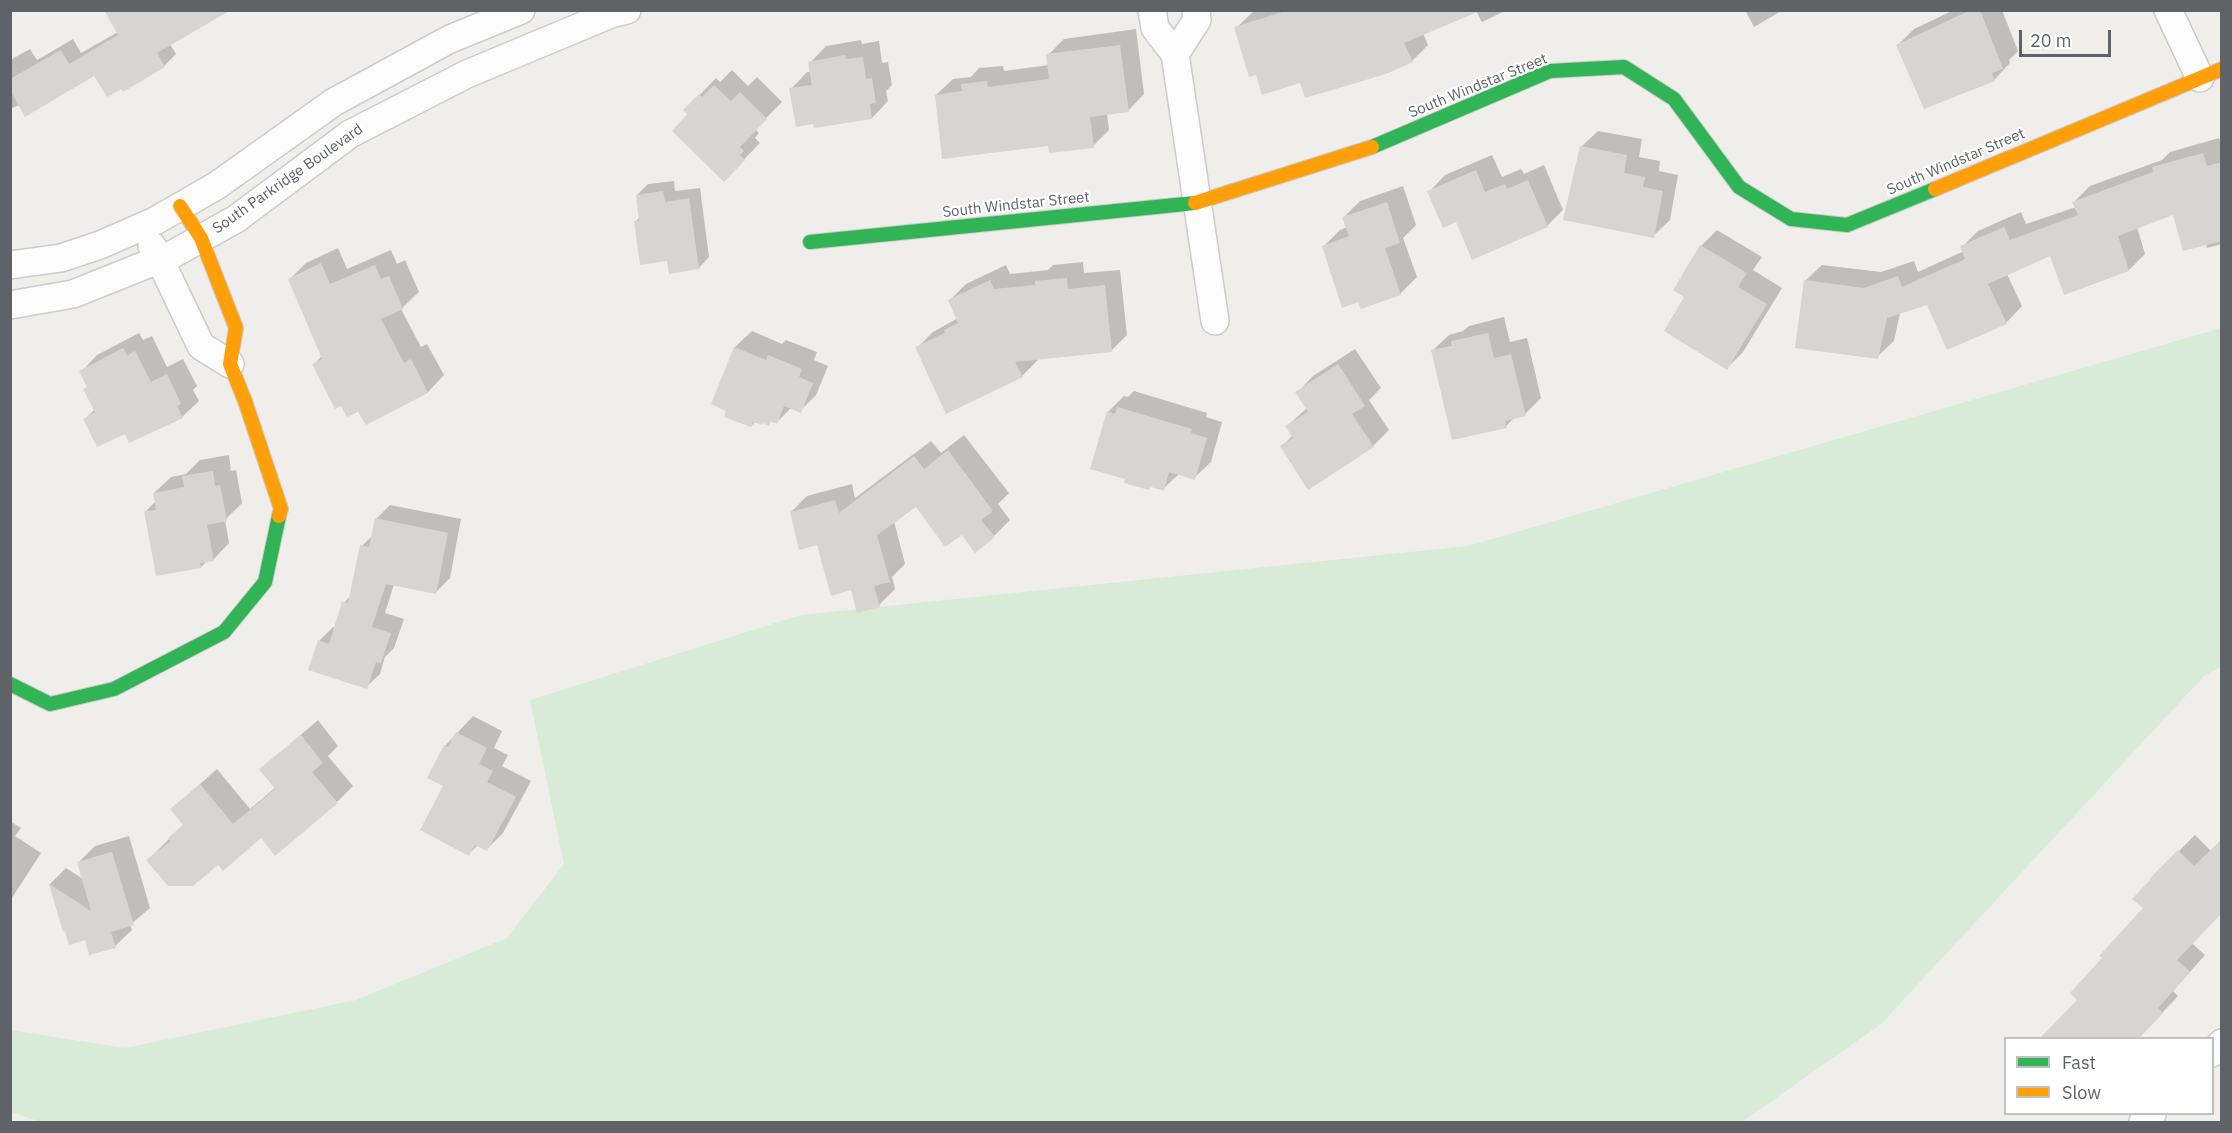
<!DOCTYPE html>
<html>
<head>
<meta charset="utf-8">
<style>
  body { margin:0 }
  #map { position:relative; width:2232px; height:1133px; overflow:hidden; background:#efeeea; font-family:"IBM Plex Sans",sans-serif }
  canvas { display:block }
  .frame { position:absolute; inset:0; border:12px solid #5f6368; pointer-events:none }
  .legend { position:absolute; left:2004px; top:1037px; width:210px; height:78px; box-sizing:border-box; background:#fff; border:2px solid #bfc1c3; margin:0; padding:8px 10px; list-style:none; font-size:18px; color:#5f6368 }
  .legend li { display:flex; align-items:center; gap:12px; height:30px }
  .legend b { width:30px; border:2px solid #bfc1c3 }
  .scale { position:absolute; left:2019px; top:30px; width:92px; height:27px; box-sizing:border-box; border:3px solid #5f6368; border-top:0; padding-left:8px; font-size:18px; line-height:21px; white-space:nowrap; color:#5f6368; -webkit-text-stroke:4px #fff; paint-order:stroke }
</style>
</head>
<body>
<div id="map">
<canvas width="2232" height="1133"></canvas>
<div class="frame"></div>
<ul class="legend">
<li><b style="height:8px;background:#30b455"></b>Fast</li>
<li><b style="height:8px;background:#ff9f0a"></b>Slow</li>
</ul>
<div class="scale">20 m</div>
</div>
<script>
const ctx = document.querySelector('canvas').getContext('2d');
ctx.lineJoin = 'round';
function fill(path, color) {
  ctx.fillStyle = color;
  ctx.fill(path, 'evenodd');
}
function poly(rows) {
  const path = new Path2D();
  for (const r of rows) {
    path.moveTo(r[0], r[1]);
    for (let i = 2; i < r.length; i += 2) path.lineTo(r[i], r[i + 1]);
  }
  return path;
}
function strokePath(path, color, width, dash) {
  ctx.strokeStyle = color;
  ctx.lineWidth = width;
  ctx.lineCap = dash ? 'butt' : 'round';
  ctx.setLineDash(dash || []);
  ctx.stroke(path);
}
function label(font, color, halo, rows, align = 'center') {
  ctx.font = font + ' "IBM Plex Sans",sans-serif';
  ctx.lineWidth = 4.5;
  ctx.setLineDash([]);
  ctx.textBaseline = 'middle';
  ctx.strokeStyle = halo;
  ctx.fillStyle = color;
  for (const [text, x, y, turn = 0] of rows) {
    ctx.save();
    ctx.translate(x, y);
    ctx.rotate((+turn || 0) * Math.PI / 180);
    ctx.textAlign = isNaN(turn) ? turn : align;
    if (halo) ctx.strokeText(text, 0, 0);
    ctx.fillText(text, 0, 0);
    ctx.restore();
  }
}
fill(poly([
  [2221,328,2221,667,2205,675,1881,1024,1742,1122,41,1122,11,1112,10,1030,125,1048,356,1000,507,938,564,864,530,700,801,615,1468,546]
]), '#d8ebd6');
fill(poly([
  [1255,10,1507,10,1482,22,1476,11,1423,33,1428,45,1412,61,1301,81,1257,73,1236,28],
  [1745,10,1783,10,1754,27],
  [1954,10,2002,10,2018,51,2009,60,2010,63,1994,80,1898,45,1914,29],
  [1136,29,1144,94,1128,111,1107,114,1109,130,1093,146,1049,145,936,95,953,79,971,77,979,68,1003,66,1004,71,1049,65,1048,55,1064,39],
  [118,32,170,44,176,54,164,66,95,74,10,109,10,60,30,49,37,60,73,39,81,53],
  [861,40,862,44,879,41,882,63,888,62,892,85,886,91,888,101,872,118,791,89,807,72,811,72,810,63,826,46],
  [732,70,748,86,757,77,782,102,755,129,759,133,755,138,760,143,724,180,689,114,685,110,716,78,720,82],
  [1598,131,1642,139,1639,157,1660,161,1659,171,1678,175,1670,220,1653,236,1581,147],
  [2219,138,2222,147,2222,244,2207,248,2206,243,2174,213,2137,227,2145,254,2129,270,2051,254,2007,274,2022,306,2006,323,1928,303,1900,313,1894,341,1877,357,1805,281,1822,265,1881,272,1914,261,1918,272,1964,251,1962,247,1978,231,2021,212,2026,224,2076,207,2074,202,2090,186,2162,160,2170,152],
  [1492,155,1502,177,1521,169,1524,174,1544,165,1563,210,1547,226,1456,220,1429,192,1445,175],
  [674,181,675,191,700,188,709,257,699,268,669,260,635,222,640,217,637,195,648,184],
  [1403,186,1416,225,1403,238,1417,277,1400,294,1323,247,1340,230,1347,227,1344,217,1360,201],
  [1717,230,1762,257,1753,270,1782,288,1743,352,1727,368,1686,297,1701,246],
  [338,248,347,269,391,250,397,264,405,260,419,292,401,309,421,347,427,344,444,375,428,392,366,423,358,410,314,364,322,356,290,279,306,263],
  [1083,262,1084,273,1120,270,1127,335,1111,351,1037,358,1038,360,1022,376,917,348,933,332,958,318,949,301,966,284,1006,265,1010,274,1048,270,1053,265],
  [1504,317,1510,342,1527,338,1541,398,1525,414,1515,417,1506,426,1432,351,1449,335,1463,331,1469,326],
  [752,331,782,344,786,340,817,352,814,360,828,366,816,395,800,411,791,408,777,422,772,420,768,424,756,421,751,426,728,410,713,404,735,347],
  [139,333,143,340,152,336,167,367,183,359,197,386,193,390,199,401,182,417,125,432,85,419,95,409,88,386,81,372,97,355],
  [1355,349,1381,388,1369,400,1389,430,1373,446,1282,446,1293,435,1287,426,1307,408,1297,393,1313,376],
  [1134,391,1207,413,1206,417,1222,422,1211,462,1194,478,1179,474,1163,489,1127,478,1108,412,1124,396,1128,397],
  [964,435,1009,493,998,504,1010,520,994,536,962,533,916,505,894,521,905,564,892,577,895,589,879,605,852,589,818,543,791,512,807,496,852,484,855,498,931,441,941,453],
  [229,455,231,471,236,470,242,503,225,520,229,543,213,560,207,561,201,567,145,512,156,501,154,493,171,477,186,474,200,460],
  [390,505,461,519,450,578,436,592,394,584,385,613,404,619,394,648,385,657,380,674,366,687,319,641,333,627,335,628,344,603,351,595,362,546,373,535,376,519],
  [473,716,502,731,494,748,508,755,502,766,531,781,503,833,486,850,478,845,469,854,445,786,445,746],
  [318,720,338,746,328,756,353,786,337,802,261,836,218,863,148,860,184,824,172,809,217,769,250,809,276,787,261,769],
  [10,821,21,828,15,836,41,853,10,901],
  [2195,835,2211,851,2192,943,2205,955,2173,991,2178,996,2139,1038,2042,1038,2079,1000,2145,908,2167,863],
  [129,836,150,908,130,925,132,930,115,946,64,930,50,884,66,868,83,879,78,863,95,846]
]), '#0003');
fill(poly([
  [104,10,231,10,157,53,165,67,123,92,121,89,107,97,94,76,25,117,10,90,10,79,61,50,69,64,118,35],
  [1289,10,1480,10,1480,11,1404,43,1413,62,1386,74,1305,98,1300,83,1262,95,1256,75,1249,77,1234,27],
  [1971,10,1980,10,2003,69,1992,73,1995,81,1924,109,1896,45],
  [1120,45,1129,112,1090,117,1094,148,1049,153,1048,146,942,159,935,95,962,91,961,84,987,81,988,87,1049,79,1046,54],
  [845,55,846,59,863,57,866,79,872,78,876,103,870,104,872,119,814,128,813,124,796,127,789,88,812,85,808,62],
  [714,85,731,101,740,92,767,119,740,147,744,151,740,155,745,160,724,182,672,131,687,114,683,110,699,94,702,97],
  [1580,146,1627,155,1624,173,1645,177,1643,187,1663,191,1654,238,1563,220],
  [2203,153,2207,166,2222,162,2222,241,2183,251,2173,215,2118,236,2129,271,2064,295,2050,256,1988,284,2007,324,1947,350,1927,305,1887,318,1878,359,1795,348,1804,280,1864,288,1898,276,1902,287,1965,259,1960,246,2004,227,2010,240,2078,215,2072,202,2153,172,2152,167],
  [1476,170,1485,192,1505,184,1507,189,1528,180,1548,227,1472,260,1456,222,1443,228,1427,191],
  [663,191,665,202,689,198,699,269,669,274,667,261,640,265,634,221,639,221,636,195],
  [1387,202,1400,243,1385,248,1401,295,1361,309,1358,302,1342,308,1322,246,1349,236,1342,217],
  [1700,245,1747,273,1738,287,1767,304,1727,370,1664,331,1684,297,1673,290],
  [321,263,330,284,375,265,381,279,389,276,403,309,381,319,404,363,411,359,428,393,366,425,358,412,347,417,341,406,335,409,312,364,322,359,288,279],
  [1067,278,1068,289,1105,285,1112,352,1015,362,1023,377,946,414,915,347,945,333,944,330,958,323,948,300,990,280,994,289,1035,285,1035,281],
  [1488,333,1494,358,1511,354,1526,416,1505,421,1507,428,1452,440,1431,350,1452,346,1451,341],
  [734,347,766,360,768,355,802,369,799,377,813,383,801,413,784,406,777,424,770,421,769,426,763,423,762,425,753,422,751,427,724,417,726,411,711,404],
  [123,348,127,356,135,351,151,382,167,374,181,404,177,406,183,418,129,443,125,434,97,447,83,419,95,412,83,389,87,387,79,371],
  [1338,364,1365,406,1352,414,1374,447,1308,490,1280,446,1293,438,1285,426,1308,412,1295,392],
  [1117,407,1192,429,1191,433,1207,438,1195,480,1169,472,1164,491,1151,487,1149,490,1124,483,1125,479,1090,469,1107,411,1115,414],
  [948,450,993,511,981,520,995,537,975,553,962,535,945,547,916,507,877,535,890,582,874,586,880,607,857,613,851,590,831,596,817,545,799,550,790,512,835,500,839,513,914,456,924,469],
  [213,471,215,486,220,485,227,521,207,525,214,561,200,563,201,568,156,576,144,511,156,510,153,493,184,487,182,476],
  [375,518,448,533,436,594,386,584,372,627,391,633,381,663,376,662,367,689,308,670,318,640,329,644,342,602,348,603,360,545,369,547],
  [456,732,487,748,479,764,493,771,487,782,516,797,487,851,475,845,469,856,420,830,443,786,427,778,444,745,448,747],
  [301,735,323,763,312,772,338,803,275,856,261,838,223,871,218,865,193,886,168,886,146,860,171,841,168,838,183,825,170,809,200,784,233,824,275,789,259,769],
  [2222,839,2222,913,2177,960,2190,972,2158,1008,2163,1013,2139,1038,2040,1038,2077,1000,2070,993,2102,958,2099,956,2143,908,2132,899,2150,880,2149,879,2178,850,2194,866],
  [112,852,134,925,111,932,116,948,89,955,85,940,69,945,65,931,63,932,49,884,91,911,77,862]
]), '#d6d5d3');
const street = poly([
  [1152,10,1155,28,1175,54,1215,321],
  [2168,10,2200,78],
  [1175,54,1197,20,1196,10],
  [152,246,160,260,201,346,230,364],
  [10,265,61,258,100,245,155,221,216,186,334,102,450,39,521,10],
  [10,305,73,294,173,254,236,219,350,134,467,74,611,14,627,10],
  [2212,1053,2222,1043],
  [2143,1122,2152,1114]
]);
const fast = poly([
  [1372,147,1550,71,1624,67,1674,99,1739,187,1791,219,1847,225,1935,189],
  [810,242,1195,203],
  [10,684,50,704,114,689,224,632,265,582,279,516]
]);
const slow = poly([
  [1935,189,2222,69],
  [1195,203,1372,147],
  [180,206,201,238,236,328,230,364,245,401,281,509,279,516]
]);
strokePath(street, '#cbcccc', 30);
strokePath(fast, '#cacacb', 16);
strokePath(slow, '#cacacb', 16);
strokePath(street, '#fdfcfc', 27);
strokePath(fast, '#30b455', 14);
strokePath(slow, '#ff9f0a', 14);
label('15px', '#5f6368', '#fff', [
  ["South Windstar Street",1478,86,-22],
  ["South Windstar Street",1956,162,-23],
  ["South Parkridge Boulevard",288,179,-35],
  ["South Windstar Street",1016,205,-6]
]);
</script>
</body>
</html>
